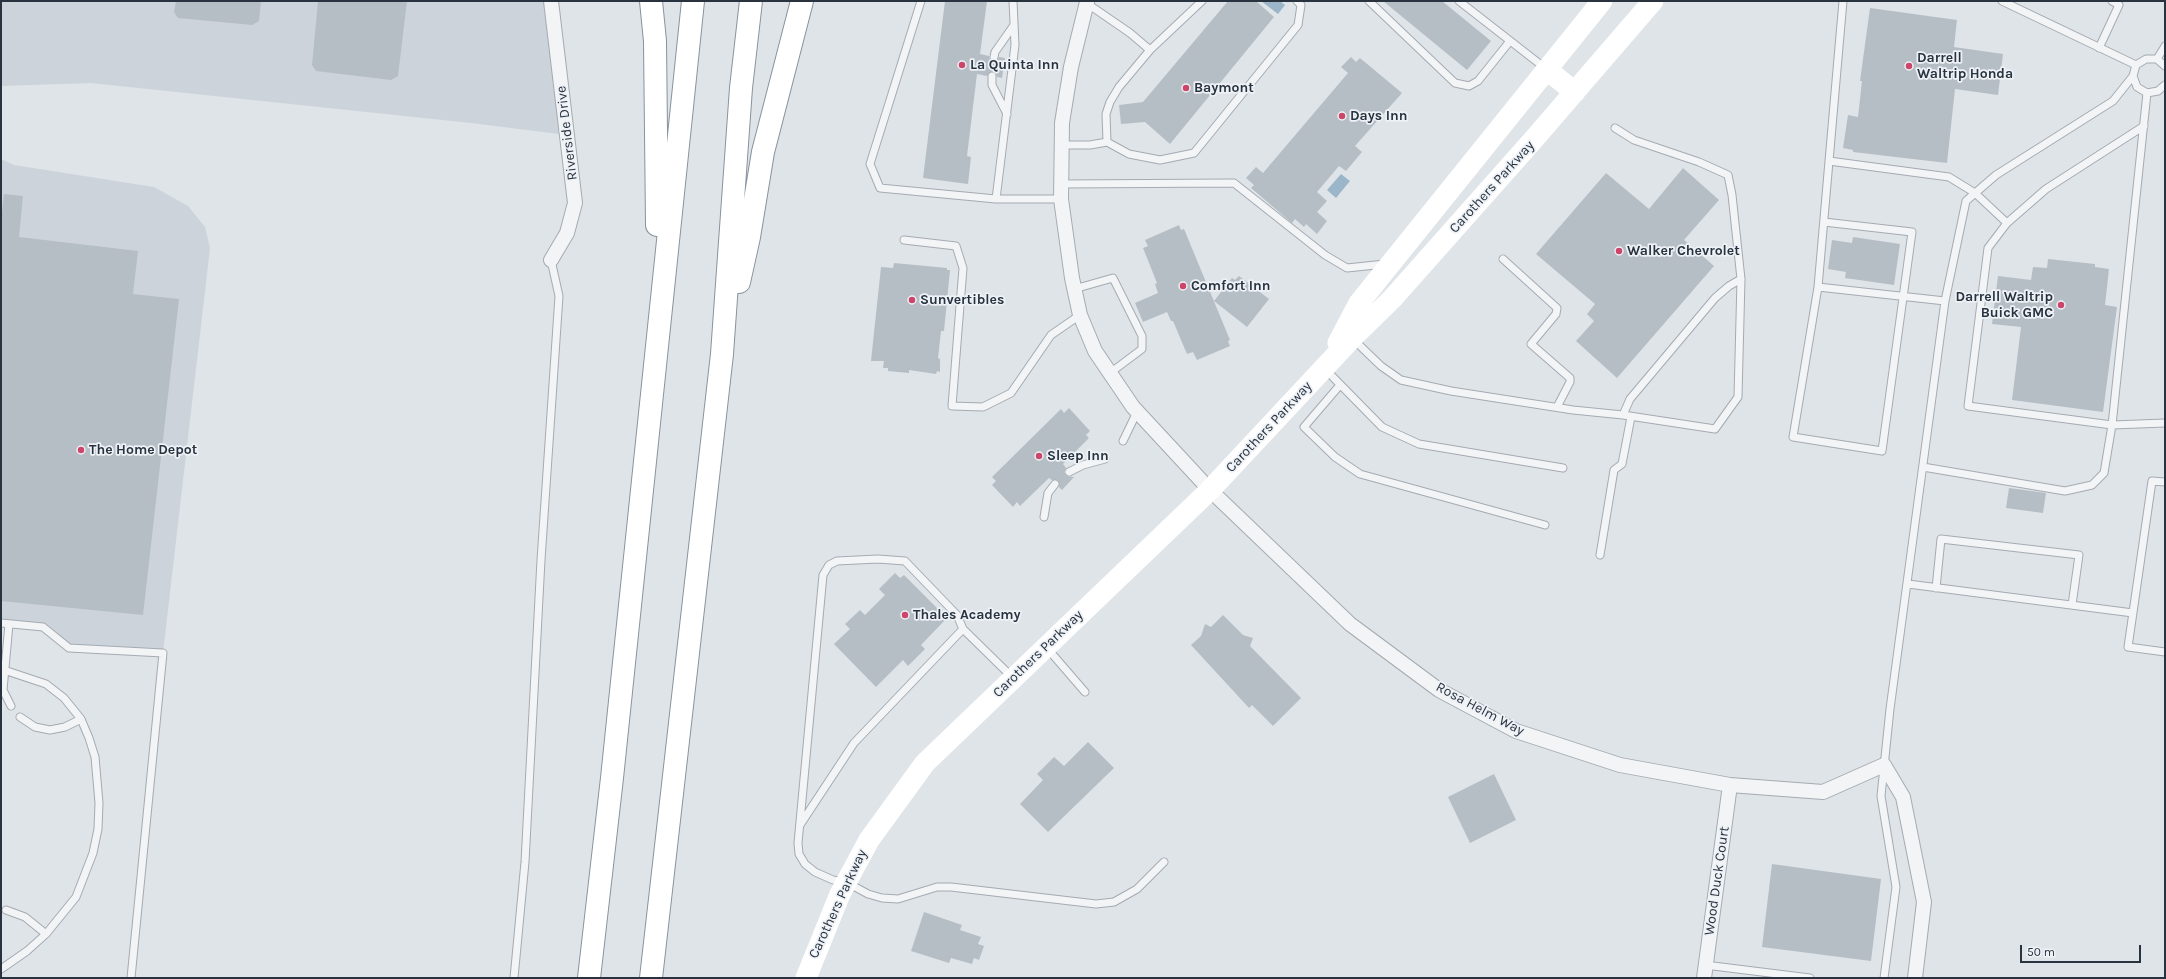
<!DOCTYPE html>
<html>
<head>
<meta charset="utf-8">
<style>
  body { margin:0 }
  #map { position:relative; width:2166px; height:979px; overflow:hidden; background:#dfe4e8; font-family:Karla,sans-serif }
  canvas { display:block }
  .frame { position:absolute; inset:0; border:2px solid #28333f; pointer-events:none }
  .scale { position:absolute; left:2020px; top:945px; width:121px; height:18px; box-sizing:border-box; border:2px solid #28333f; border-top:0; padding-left:5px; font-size:12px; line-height:14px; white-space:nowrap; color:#28333f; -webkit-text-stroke:3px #eef2f6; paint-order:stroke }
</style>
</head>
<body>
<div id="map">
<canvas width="2166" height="979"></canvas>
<div class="frame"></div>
<div class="scale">50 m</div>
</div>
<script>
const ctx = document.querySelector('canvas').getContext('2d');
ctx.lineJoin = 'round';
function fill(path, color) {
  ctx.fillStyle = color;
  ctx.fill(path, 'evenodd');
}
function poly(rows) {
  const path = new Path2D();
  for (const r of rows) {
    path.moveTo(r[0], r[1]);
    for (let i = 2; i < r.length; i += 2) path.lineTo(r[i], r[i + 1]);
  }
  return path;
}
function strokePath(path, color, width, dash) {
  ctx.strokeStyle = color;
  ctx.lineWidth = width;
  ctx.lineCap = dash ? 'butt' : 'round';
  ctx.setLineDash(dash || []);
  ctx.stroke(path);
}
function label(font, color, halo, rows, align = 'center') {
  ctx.font = font + ' Karla,sans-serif';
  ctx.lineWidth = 3.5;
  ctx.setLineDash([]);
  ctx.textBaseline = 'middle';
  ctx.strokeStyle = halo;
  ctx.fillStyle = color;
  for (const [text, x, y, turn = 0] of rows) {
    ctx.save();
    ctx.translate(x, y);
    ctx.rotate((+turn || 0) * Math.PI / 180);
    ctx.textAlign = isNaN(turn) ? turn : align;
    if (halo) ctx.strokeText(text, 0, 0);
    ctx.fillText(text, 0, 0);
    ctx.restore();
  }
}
fill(poly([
  [1,1,551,1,567,135,471,123,91,83,1,86],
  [1,159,14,165,154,187,188,206,205,227,210,248,163,653,69,648,43,627,1,623]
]), '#cdd3da');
fill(poly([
  [1261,1,1280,1,1285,5,1278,14],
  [1341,174,1350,181,1336,198,1327,190]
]), '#9bb6c8');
fill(poly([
  [176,1,261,1,259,21,252,25,178,18,174,12],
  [318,1,407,1,398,76,391,80,316,71,312,65],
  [945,1,987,1,980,54,989,56,990,60,993,62,997,61,999,57,1005,58,1002,78,997,77,996,73,992,71,987,76,977,74,967,156,971,157,968,184,923,178],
  [1228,1,1256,1,1274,17,1170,144,1145,122,1121,124,1119,105,1143,102],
  [1383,1,1442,1,1491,41,1467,70],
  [1870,8,1957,20,1954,47,2003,54,1998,95,1955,89,1947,163,1853,152,1853,150,1843,148,1848,115,1858,117,1862,81,1860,81],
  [1351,57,1356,62,1360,58,1402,93,1355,146,1362,152,1346,171,1339,166,1317,192,1327,201,1317,212,1327,221,1317,234,1306,224,1304,227,1295,219,1292,223,1251,188,1254,185,1246,178,1256,167,1263,173,1348,73,1341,67],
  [1683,168,1719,200,1684,240,1714,266,1617,378,1576,341,1594,321,1587,314,1595,304,1536,254,1606,173,1649,209],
  [4,194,23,196,19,237,138,251,133,294,179,299,143,615,1,601,1,221],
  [1179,225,1181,230,1184,229,1230,340,1228,341,1230,346,1197,360,1193,352,1187,354,1173,321,1171,321,1167,312,1143,322,1135,303,1158,293,1155,284,1157,283,1143,248,1148,246,1145,240],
  [1853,237,1900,244,1894,285,1845,278,1846,272,1828,269,1832,240,1852,243],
  [2048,259,2095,264,2095,267,2109,269,2105,305,2117,307,2103,412,2012,400,2021,327,1992,324,1998,276,2031,280,2033,267,2047,268],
  [894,263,947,268,947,270,950,270,944,331,941,331,938,358,940,359,940,372,937,371,936,374,909,370,909,373,888,371,888,368,883,368,884,361,871,361,881,267,893,268],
  [1239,276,1269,299,1247,327,1214,301,1232,278,1235,280],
  [1069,408,1090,431,1086,435,1089,438,1063,464,1066,468,1064,472,1066,476,1074,477,1062,490,1059,487,1058,480,1052,480,1049,478,1020,506,1017,502,1013,507,992,485,996,481,992,477,1061,409,1064,413],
  [2009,488,2046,493,2043,513,2006,508],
  [895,573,900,578,904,575,947,618,921,645,925,649,908,666,903,660,876,687,834,644,850,629,845,624,860,610,865,615,885,595,879,589],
  [1223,615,1243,635,1253,638,1250,646,1301,698,1273,726,1252,705,1249,708,1191,645,1201,636,1205,624,1211,627],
  [1088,742,1114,768,1048,832,1020,804,1043,780,1037,774,1054,757,1064,766],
  [1494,774,1516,820,1470,843,1448,797],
  [1772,864,1881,879,1871,961,1762,947],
  [924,912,962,925,960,930,981,937,978,944,984,946,979,960,974,958,972,964,951,958,949,963,911,951]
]), '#b6bec5');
const lane = poly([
  [921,1,870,164,880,188,996,199,1061,199],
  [1369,1,1455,83,1469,86,1478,81,1510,41],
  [1459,1,1545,68],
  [1843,1,1818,287,1945,301,1890,709,1881,796,1896,887,1884,978],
  [2002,1,2136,65],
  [2099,48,2119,5,2112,1],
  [1150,50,1202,1],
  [994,57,995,52,1014,25],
  [2157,59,2165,46],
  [2165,66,2157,59,2146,59,2136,65,2133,76,2137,87,2147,93,2158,91,2165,85],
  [992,76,992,85,1007,114],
  [2144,126,2046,189,2007,223,1988,248,1968,406,2112,425,2147,93],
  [1107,142,1129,154,1160,160,1194,153,1298,25,1301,5,1297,1],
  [1062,145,1090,145,1107,142,1106,114,1110,102,1119,87,1150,50,1130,33,1085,2],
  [1829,161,1949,177,1975,193,2007,223],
  [1062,184,1234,183,1325,255,1347,268,1385,264],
  [996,199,1015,45,1013,1],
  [904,240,956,246,963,268,952,406,983,407,1011,393,1051,335,1080,315],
  [1503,259,1557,308,1556,314,1531,344,1570,378,1570,382,1557,407],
  [1818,287,1793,437,1882,451,1912,232,1824,222],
  [1074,289,1113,278,1142,336,1142,349,1110,373],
  [1945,301,1966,201,1996,175,2113,101,2133,76],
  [1354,340,1381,366,1401,380,1451,391,1573,410,1623,415,1715,429,1738,397,1741,279,1732,195,1728,175,1699,162,1634,140,1615,128],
  [1325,369,1382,427,1419,444,1563,468],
  [1340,385,1304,427,1335,457,1360,474,1545,525],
  [1623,415,1630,399,1715,298,1729,286,1741,279],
  [1123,441,1137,412],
  [1923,467,2065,491,2092,485,2104,473,2112,425,2165,423],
  [1069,472,1083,465,1105,459],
  [2165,482,2152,481,2128,647,2165,652],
  [1044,517,1048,493,1055,484],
  [1600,555,1614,470,1622,464,1631,417],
  [1908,584,2133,613],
  [1936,588,1941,539,2079,555,2072,605],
  [1,623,43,627,69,648,163,653,131,978],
  [9,624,3,690,11,706],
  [1047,648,1085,692],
  [1,669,46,684,64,698,81,719,89,738,95,757,99,803,98,829,93,853,76,897,46,934,27,951,1,969],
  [1012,677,963,629,957,615,905,561,878,559,837,561,829,565,823,575,798,843,799,854,805,864,815,872,833,880,846,882,868,894,882,898,898,899,937,887,951,887,1096,904,1114,902,1137,889,1164,862],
  [20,717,35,727,50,730,65,727,81,719],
  [800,825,854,743,963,629],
  [6,910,25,917,46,934],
  [1705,965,1810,978],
  [514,978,525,862,541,560,559,296,551,260]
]);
const street = poly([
  [1087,2,1071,67,1062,123,1061,199,1072,278,1080,315,1095,351,1133,407,1210,490,1350,624,1439,690,1516,731,1620,765,1730,785,1823,792,1884,765,1903,797,1924,902,1915,978],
  [551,260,567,233,575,203,551,1],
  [1704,978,1730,785]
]);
const highway = poly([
  [651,1,655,41,657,225],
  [739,282,749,237,763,152,802,1],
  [589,978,612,778,693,1],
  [651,978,722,354,741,88,751,1]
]);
strokePath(lane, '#a4abb2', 9);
strokePath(street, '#a4abb2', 16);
strokePath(highway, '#87939e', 24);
strokePath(lane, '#f2f4f6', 7);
strokePath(street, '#f2f4f6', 14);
strokePath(poly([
  [1547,70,1575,92],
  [1338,343,1359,303,1602,1],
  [806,978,840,894,869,840,925,763,1210,490,1352,338,1392,299,1534,139,1653,1]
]), '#fff', 21);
strokePath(highway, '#fff', 22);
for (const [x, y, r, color] of [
  [962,65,4,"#cb466a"],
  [1909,66,4,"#cb466a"],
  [1186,88,4,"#cb466a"],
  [1342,116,4,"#cb466a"],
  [1619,251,4,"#cb466a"],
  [1183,286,4,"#cb466a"],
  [912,300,4,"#cb466a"],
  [2061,305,4,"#cb466a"],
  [81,450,4,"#cb466a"],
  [1039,456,4,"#cb466a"],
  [905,615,4,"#cb466a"]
]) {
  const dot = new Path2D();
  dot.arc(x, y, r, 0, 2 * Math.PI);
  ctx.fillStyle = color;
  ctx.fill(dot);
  strokePath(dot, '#eef2f6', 1.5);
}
label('bold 14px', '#28333f', '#eef2f6', [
  ["Darrell",1917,58],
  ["Waltrip Honda",1917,74],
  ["La Quinta Inn",970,65],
  ["Baymont",1194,88],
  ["Days Inn",1350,116],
  ["Walker Chevrolet",1627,251],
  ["Comfort Inn",1191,286],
  ["Darrell Waltrip",2053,297,"right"],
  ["Buick GMC",2053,313,"right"],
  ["Sunvertibles",920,300],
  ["The Home Depot",89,450],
  ["Sleep Inn",1047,456],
  ["Thales Academy",913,615]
], 'left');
label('14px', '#28333f', '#eef2f6', [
  ["Riverside Drive",567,133,-97],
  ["Carothers Parkway",1492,187,-48],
  ["Carothers Parkway",1269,427,-47],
  ["Carothers Parkway",1038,654,-44],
  ["Rosa Helm Way",1480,709,28],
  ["Wood Duck Court",1717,881,-82],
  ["Carothers Parkway",838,904,-65]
]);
</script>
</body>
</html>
